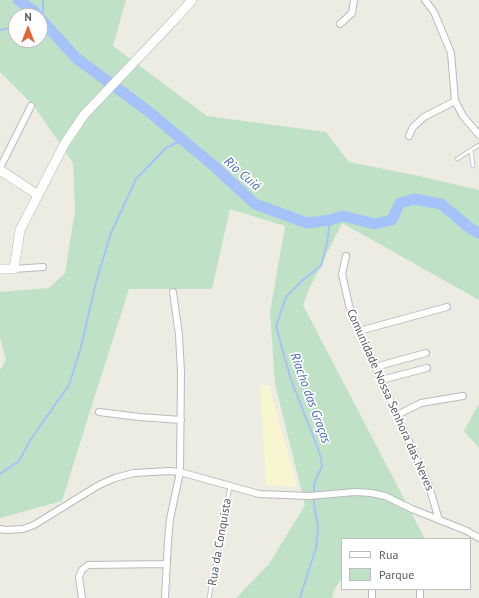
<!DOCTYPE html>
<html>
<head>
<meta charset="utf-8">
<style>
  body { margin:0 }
  #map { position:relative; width:479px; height:598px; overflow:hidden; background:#ecece2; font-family:"PT Sans",sans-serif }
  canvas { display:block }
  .legend { position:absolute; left:341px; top:538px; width:130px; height:52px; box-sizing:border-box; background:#fff; border:1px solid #bdbec0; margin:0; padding:5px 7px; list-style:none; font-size:12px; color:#5a5c62 }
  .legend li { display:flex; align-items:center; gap:8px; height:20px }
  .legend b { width:20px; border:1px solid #bdbec0 }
  .north { position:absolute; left:8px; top:8px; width:40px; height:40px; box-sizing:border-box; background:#fff; border:1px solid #bdbec0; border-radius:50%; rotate:0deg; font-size:11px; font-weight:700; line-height:16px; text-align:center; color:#5a5c62 }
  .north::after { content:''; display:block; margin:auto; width:14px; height:18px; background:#dd6537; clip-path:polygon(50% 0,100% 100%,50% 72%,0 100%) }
</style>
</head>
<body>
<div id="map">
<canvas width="479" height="598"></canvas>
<ul class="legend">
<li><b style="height:5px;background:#fff"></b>Rua</li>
<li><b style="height:11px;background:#bfe2c6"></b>Parque</li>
</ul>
<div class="north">N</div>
</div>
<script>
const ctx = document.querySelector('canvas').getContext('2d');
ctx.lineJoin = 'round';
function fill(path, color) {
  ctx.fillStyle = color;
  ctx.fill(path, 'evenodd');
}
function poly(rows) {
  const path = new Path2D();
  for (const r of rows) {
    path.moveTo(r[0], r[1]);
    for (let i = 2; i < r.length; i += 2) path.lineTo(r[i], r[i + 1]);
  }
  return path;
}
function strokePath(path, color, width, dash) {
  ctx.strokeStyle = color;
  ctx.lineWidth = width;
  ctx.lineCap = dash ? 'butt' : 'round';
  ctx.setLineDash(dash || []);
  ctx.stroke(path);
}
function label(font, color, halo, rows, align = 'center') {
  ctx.font = font + ' "PT Sans",sans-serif';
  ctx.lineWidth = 3.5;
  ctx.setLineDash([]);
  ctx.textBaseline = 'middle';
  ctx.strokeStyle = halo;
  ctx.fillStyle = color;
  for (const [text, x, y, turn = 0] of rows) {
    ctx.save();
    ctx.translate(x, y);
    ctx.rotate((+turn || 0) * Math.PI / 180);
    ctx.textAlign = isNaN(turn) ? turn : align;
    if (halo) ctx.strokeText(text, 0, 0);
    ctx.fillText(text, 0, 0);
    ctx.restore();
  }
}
fill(poly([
  [0,0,126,0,113,46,207,116,326,132,349,162,419,176,479,190,479,300,342,223,309,289,303,305,425,539,342,539,342,578,334,590,332,598,236,598,269,564,305,505,275,384,270,312,285,226,230,209,212,289,129,289,90,411,62,501,0,518,0,370,6,360,0,337,0,292,49,288,65,273,75,211,73,163,34,106,0,72],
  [16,16,40,16,40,40,16,40],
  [479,404,479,448,464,431]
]), '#bfe2c6');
fill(poly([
  [269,385,297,487,266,485,260,386]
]), '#f7f6d1');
strokePath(poly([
  [40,22,43,22,43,0],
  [0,30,16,27],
  [0,474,19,461,31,439,69,385,81,347,96,282,111,233,136,179,166,148,182,140],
  [300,598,316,548,318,527,314,504,314,484,322,466,320,454,290,377,276,326,286,297,304,279,321,266,327,243,330,220]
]), '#a5c3f9', 2);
strokePath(poly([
  [18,0,33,10,38,16],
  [40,18,76,58,148,111,214,166,255,204,307,223,330,220,343,216,374,224,392,220,400,203,414,199,441,204,471,229,479,233]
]), '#a5c3f9', 11);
const service = poly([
  [471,150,473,166],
  [457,159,479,145],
  [209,598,230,486]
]);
const minor = poly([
  [425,0,434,12,451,53,455,101,463,116,479,135],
  [340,24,352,13,354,0],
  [409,136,413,127,424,117,455,101],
  [0,168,31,106],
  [346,256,342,274,349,305,354,320,429,486,439,520],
  [14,269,43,267],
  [359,331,447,307],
  [375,367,426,353],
  [381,380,427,368],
  [99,412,139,417,181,420],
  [397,415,421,403,463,396],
  [0,529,6,530,23,529,34,525,99,485,115,478,134,473,170,471,180,472,259,494,309,496,355,492,371,493,385,496,412,509,467,531,479,538],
  [82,598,79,577,82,570,88,565,166,564],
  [165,598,168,541,170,519,180,472,181,372,179,335,173,292],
  [372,598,372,589],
  [420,598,420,589]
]);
const secondary = poly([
  [0,170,38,195],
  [0,269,14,269,20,230,65,143,84,115,177,17,192,0]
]);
strokePath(service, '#b9bac0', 4.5);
strokePath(minor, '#b9bac0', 8);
strokePath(secondary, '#b7b9bf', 10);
strokePath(service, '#fff', 3);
strokePath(minor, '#fff', 6);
strokePath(secondary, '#fff', 9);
label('12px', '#5a5c62', '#fff', [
  ["Comunidade Nossa Senhora das Neves",390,400,66],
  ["Rua da Conquista",220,542,-80]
]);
label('italic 13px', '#496aba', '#fff', [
  ["Rio Cuiá",242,174,41],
  ["Riacho das Graças",310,398,70]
]);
</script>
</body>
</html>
